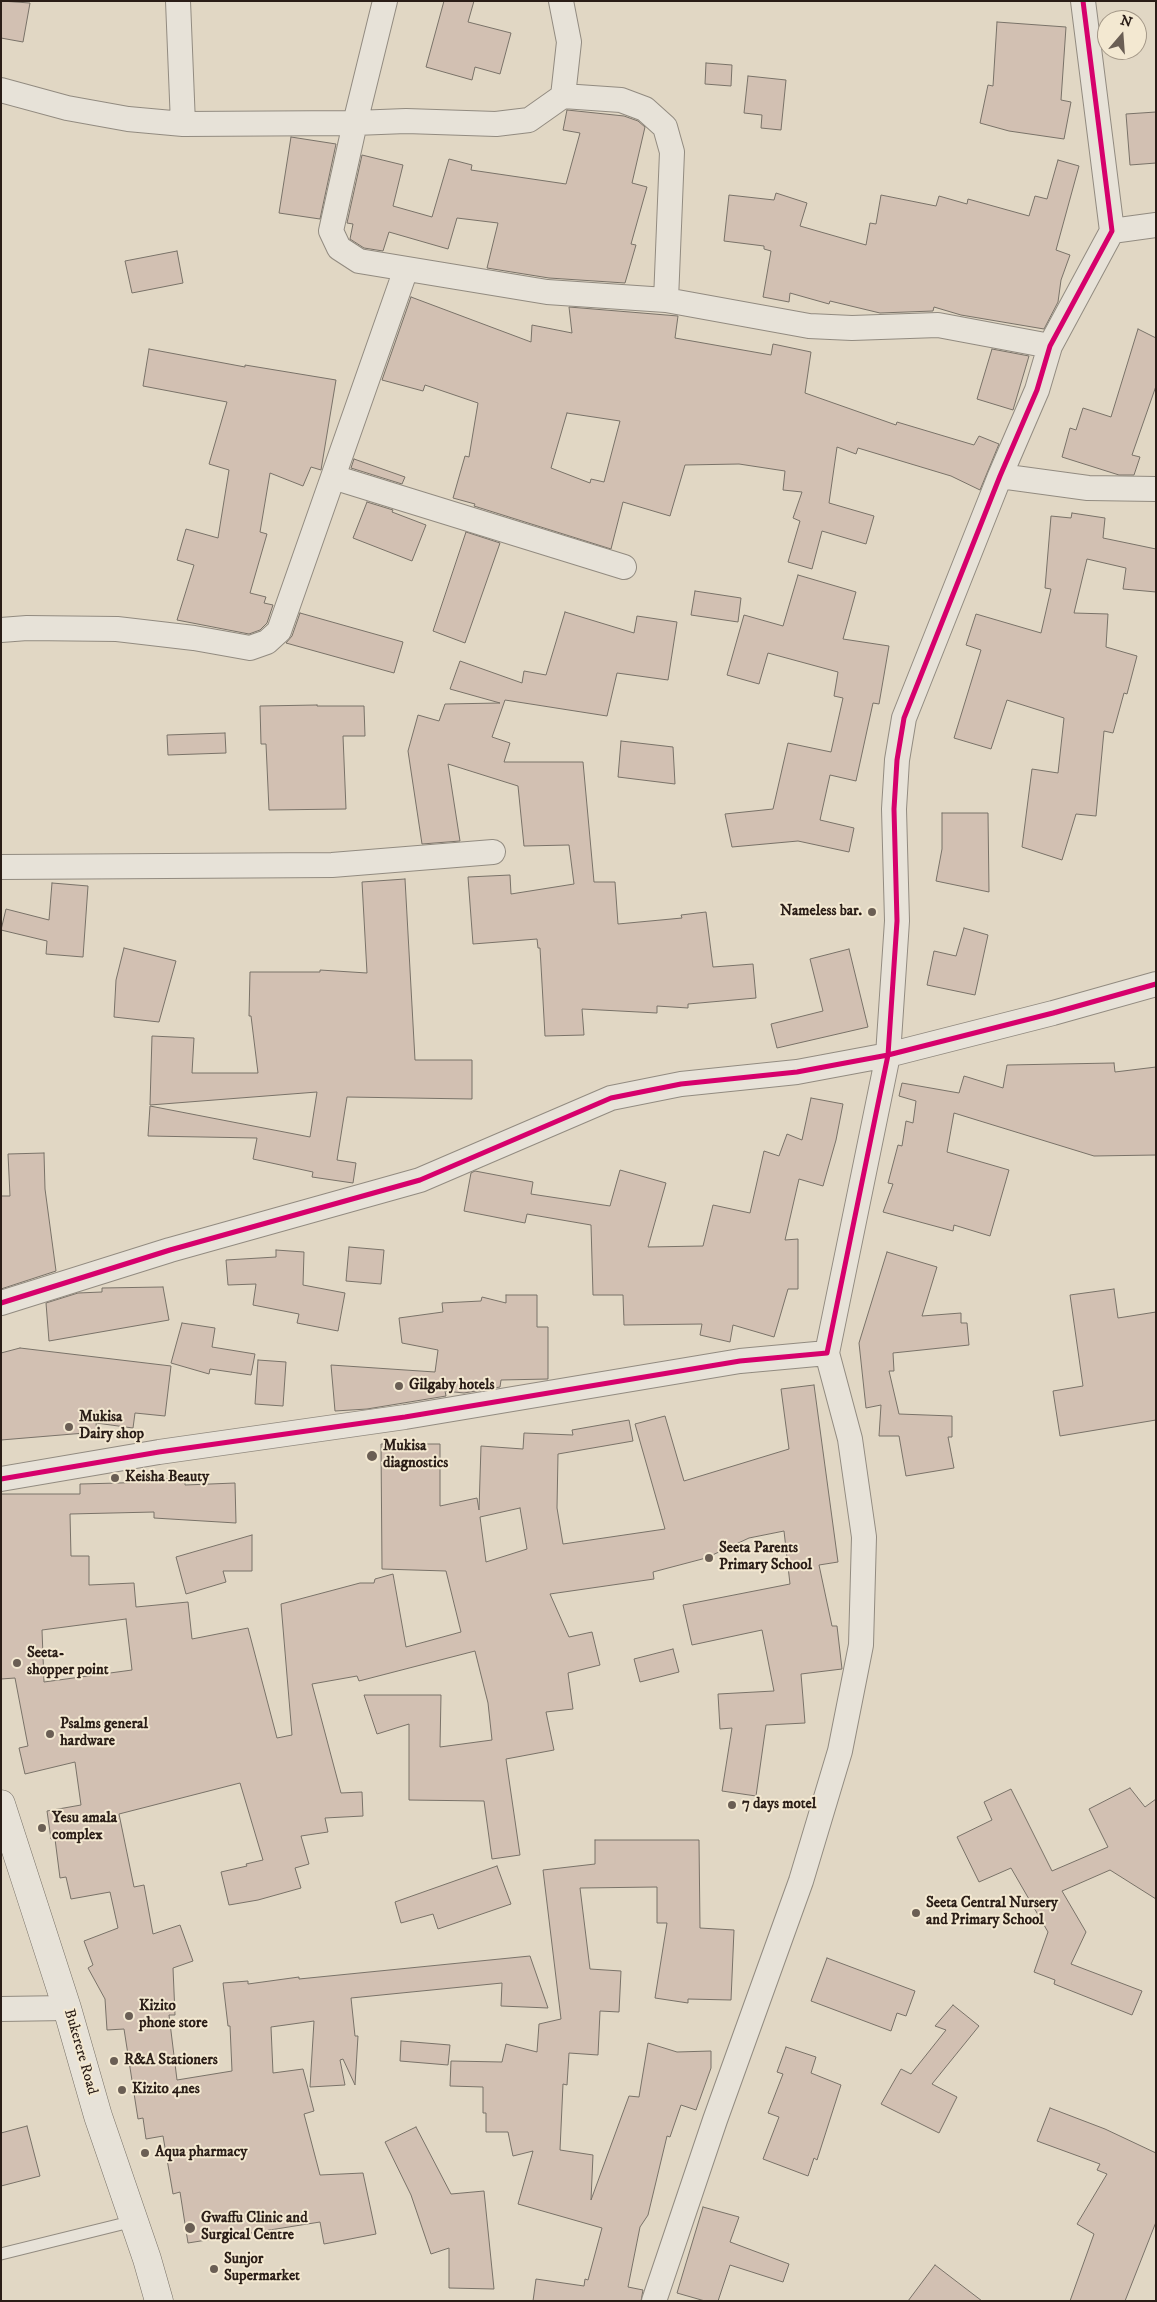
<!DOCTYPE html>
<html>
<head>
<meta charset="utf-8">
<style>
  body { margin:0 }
  #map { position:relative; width:1157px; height:2302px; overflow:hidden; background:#e1d7c4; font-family:"IM FELL DW Pica",serif }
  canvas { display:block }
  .frame { position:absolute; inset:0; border:2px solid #2a1d17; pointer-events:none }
  .north { position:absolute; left:1097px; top:10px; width:50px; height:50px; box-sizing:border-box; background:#f3e8d1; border:1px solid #a39787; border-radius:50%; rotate:18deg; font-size:14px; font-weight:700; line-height:20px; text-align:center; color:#2a1d17 }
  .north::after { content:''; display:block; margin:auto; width:18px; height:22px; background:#6a5e54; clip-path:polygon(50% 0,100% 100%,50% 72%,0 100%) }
</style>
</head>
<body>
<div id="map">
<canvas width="1157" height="2302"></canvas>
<div class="frame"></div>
<div class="north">N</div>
</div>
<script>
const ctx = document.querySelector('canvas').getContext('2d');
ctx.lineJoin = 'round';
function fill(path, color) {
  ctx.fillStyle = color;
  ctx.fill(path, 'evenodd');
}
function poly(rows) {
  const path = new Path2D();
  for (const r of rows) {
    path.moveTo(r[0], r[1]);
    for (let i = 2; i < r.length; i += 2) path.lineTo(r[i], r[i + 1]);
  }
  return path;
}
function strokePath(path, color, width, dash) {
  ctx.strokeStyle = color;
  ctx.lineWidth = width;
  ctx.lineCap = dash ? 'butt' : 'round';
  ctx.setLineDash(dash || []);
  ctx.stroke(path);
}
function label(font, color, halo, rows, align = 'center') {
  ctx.font = font + ' "IM FELL DW Pica",serif';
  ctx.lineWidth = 4;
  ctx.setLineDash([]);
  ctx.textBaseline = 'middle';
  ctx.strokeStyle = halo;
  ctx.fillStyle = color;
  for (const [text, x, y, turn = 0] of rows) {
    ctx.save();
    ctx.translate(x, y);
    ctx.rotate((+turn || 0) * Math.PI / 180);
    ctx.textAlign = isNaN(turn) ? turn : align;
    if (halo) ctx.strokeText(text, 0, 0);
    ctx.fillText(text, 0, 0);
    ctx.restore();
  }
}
const building = poly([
  [1,1,30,3,23,42,1,38,1,1],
  [444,1,474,1,468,22,511,33,500,74,475,67,472,80,426,67,444,1],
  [997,22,1066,27,1061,100,1071,102,1064,139,1009,131,980,123,988,85,993,86,997,22],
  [706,63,732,65,731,86,705,84,706,63],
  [748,76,786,80,781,130,761,128,762,115,744,113,748,76],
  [567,110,624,116,638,121,645,127,632,183,647,187,631,244,636,245,625,283,549,278,487,268,498,223,457,218,448,249,389,232,383,251,364,248,350,239,353,224,347,223,362,155,403,165,393,206,432,217,449,159,472,165,471,170,566,184,580,133,563,130,567,110],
  [1156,112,1156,163,1130,165,1126,114,1156,112],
  [291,137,336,144,320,219,279,213,291,137],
  [1058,160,1079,166,1056,250,1070,255,1061,280,1058,302,1044,329,961,315,934,307,933,311,880,313,830,301,829,304,790,293,789,302,763,297,771,251,764,249,764,246,724,241,729,195,774,200,776,193,807,203,800,226,866,245,870,223,876,224,881,195,936,206,939,196,967,204,968,199,1029,216,1035,196,1047,199,1058,160],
  [177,251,183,283,132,293,125,261,177,251],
  [411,297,531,342,532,325,572,333,569,307,678,316,675,338,771,355,773,344,811,352,805,393,896,425,897,422,974,445,979,436,999,444,980,490,951,476,858,448,856,454,837,447,829,503,874,516,866,544,822,531,812,569,788,562,800,521,793,518,802,492,783,490,785,471,739,464,685,465,670,516,623,502,611,549,474,506,475,504,453,498,465,456,469,457,478,403,425,385,423,391,382,380,411,297],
  [567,413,620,421,604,482,591,479,590,483,551,468,567,413],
  [1138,329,1156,338,1156,386,1132,455,1140,457,1134,475,1119,475,1062,457,1070,428,1076,430,1083,408,1111,417,1138,329],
  [149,349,245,367,245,365,336,380,321,470,311,467,303,486,270,473,260,532,267,534,250,593,266,597,264,603,273,605,267,623,260,630,249,634,177,620,194,565,177,560,186,529,218,538,229,470,209,464,227,402,143,386,149,349],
  [992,349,1029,356,1013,410,977,399,992,349],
  [354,459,405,477,402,484,351,468,354,459],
  [367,502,393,510,392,512,426,525,412,561,353,538,367,502],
  [1072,513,1105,518,1103,538,1156,549,1156,592,1123,589,1126,568,1087,559,1074,613,1108,614,1106,647,1137,656,1127,694,1124,693,1113,733,1104,731,1096,816,1076,814,1062,860,1022,847,1032,769,1058,773,1064,718,1007,700,991,749,954,738,981,650,966,645,976,614,1041,633,1051,589,1045,588,1051,516,1071,518,1072,513],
  [466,532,500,543,465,643,433,631,466,532],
  [798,575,856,592,843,639,889,646,879,704,873,703,856,781,830,775,820,820,854,828,849,852,798,841,732,847,725,814,773,809,788,743,831,752,843,698,834,696,838,672,768,653,759,684,727,675,744,615,783,626,798,575],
  [695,591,741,598,738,622,691,615,695,591],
  [565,612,634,633,637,616,677,622,668,680,617,673,607,716,505,700,492,737,510,743,504,762,583,762,594,882,615,882,618,924,682,918,681,915,706,912,713,967,753,964,756,998,688,1004,688,1008,657,1006,657,1013,582,1009,584,1035,545,1036,540,948,538,948,537,939,473,944,468,877,510,875,511,894,574,884,569,845,524,846,518,786,448,764,460,841,422,844,408,751,418,715,439,721,445,704,500,703,450,689,460,661,522,683,524,671,546,675,565,612],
  [300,613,403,642,394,673,286,643,292,636,300,613],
  [317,705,317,706,364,706,365,736,343,736,346,809,269,810,266,744,261,744,260,706,317,705],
  [225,733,226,753,168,755,167,735,225,733],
  [621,741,673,747,675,784,618,777,621,741],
  [942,813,988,813,989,892,936,881,942,849,942,813],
  [405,879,415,1060,472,1060,472,1099,347,1097,337,1160,356,1163,353,1183,312,1177,313,1172,253,1159,257,1138,148,1136,150,1106,310,1137,317,1092,150,1105,152,1036,194,1038,192,1073,258,1073,251,1016,249,1016,250,972,320,972,320,970,367,973,362,882,405,879],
  [52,883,88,886,83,957,46,954,47,941,1,930,6,909,49,920,52,883],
  [964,928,988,935,975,995,927,985,934,951,956,956,964,928],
  [124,948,176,961,159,1022,114,1017,116,980,124,948],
  [849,949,868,1027,777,1048,771,1024,823,1011,810,959,849,949],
  [1114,1063,1115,1072,1156,1067,1156,1155,1094,1156,954,1113,947,1152,1009,1170,990,1236,954,1225,953,1231,883,1212,893,1184,888,1183,898,1145,902,1146,906,1121,913,1123,916,1101,899,1096,902,1083,959,1093,964,1076,1003,1088,1007,1065,1114,1063],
  [811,1098,843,1104,836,1140,823,1186,799,1179,785,1240,798,1239,798,1289,788,1289,774,1337,733,1325,730,1342,700,1335,702,1324,624,1325,623,1295,593,1295,591,1225,527,1214,525,1223,464,1211,471,1173,475,1171,533,1182,531,1194,610,1206,620,1170,666,1183,648,1247,703,1246,713,1205,750,1213,764,1151,779,1156,787,1134,802,1140,811,1098],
  [44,1153,45,1189,56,1271,1,1289,1,1196,10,1196,8,1154,44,1153],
  [349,1247,384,1250,381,1284,346,1281,349,1247],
  [276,1250,304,1252,303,1285,345,1293,338,1331,297,1323,299,1314,253,1305,256,1284,228,1285,226,1260,276,1257,276,1250],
  [887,1252,937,1267,922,1316,961,1313,961,1323,967,1323,969,1345,893,1353,894,1371,889,1371,899,1414,952,1416,952,1437,948,1437,954,1468,906,1476,899,1436,879,1436,881,1405,866,1408,859,1343,887,1252],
  [163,1287,169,1320,49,1341,46,1303,78,1293,102,1292,102,1288,163,1287],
  [1114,1289,1118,1318,1156,1312,1156,1420,1060,1436,1053,1391,1083,1386,1070,1295,1114,1289],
  [506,1295,537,1295,537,1327,548,1327,548,1379,501,1380,500,1387,464,1393,445,1391,446,1396,367,1409,335,1411,331,1365,435,1372,438,1350,402,1343,399,1318,443,1312,442,1303,481,1301,482,1297,506,1303,506,1295],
  [182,1323,215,1328,212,1347,255,1354,251,1375,210,1369,209,1374,171,1363,182,1323],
  [20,1348,171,1366,165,1416,135,1413,133,1428,96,1423,97,1432,1,1440,1,1353,20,1348],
  [258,1360,286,1362,283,1406,255,1404,258,1360],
  [814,1385,838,1562,819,1565,832,1626,837,1626,842,1669,801,1674,805,1723,766,1725,756,1796,722,1791,732,1728,720,1729,718,1694,774,1691,762,1630,692,1645,683,1605,790,1584,784,1531,749,1538,706,1558,653,1572,654,1579,550,1594,569,1637,592,1632,600,1665,568,1673,573,1709,546,1712,554,1750,506,1759,520,1855,492,1859,484,1801,409,1800,409,1724,377,1734,364,1695,441,1695,440,1747,492,1740,488,1703,475,1651,359,1681,357,1676,312,1684,341,1793,362,1792,363,1816,325,1818,328,1832,301,1836,309,1864,295,1868,301,1888,258,1900,229,1905,221,1872,247,1866,246,1864,263,1860,240,1783,119,1814,134,1887,144,1885,153,1934,180,1925,193,1961,173,1968,175,2015,169,2015,177,2080,232,2071,230,2026,228,2026,223,1983,248,1981,248,1984,299,1977,299,1979,530,1956,548,2008,501,2006,502,1983,351,1998,355,2036,358,2036,355,2085,343,2059,340,2060,345,2085,310,2087,314,2021,271,2027,273,2073,303,2069,314,2111,304,2114,320,2175,363,2173,376,2234,324,2244,320,2222,188,2243,180,2192,173,2194,163,2136,146,2139,143,2118,138,2119,124,2029,107,2030,105,1999,88,1968,93,1965,84,1941,118,1928,110,1892,71,1899,66,1877,60,1878,55,1839,51,1839,47,1811,81,1805,75,1762,25,1774,19,1748,28,1746,15,1678,1,1679,1,1494,80,1494,80,1484,156,1482,157,1478,185,1480,185,1485,235,1483,236,1523,154,1518,154,1512,70,1514,71,1556,89,1556,89,1585,134,1583,136,1607,188,1602,192,1639,248,1628,277,1738,292,1735,281,1604,360,1583,374,1583,375,1579,393,1574,406,1647,461,1632,446,1571,382,1569,381,1444,440,1444,440,1506,477,1498,479,1510,481,1446,523,1449,524,1433,573,1435,572,1430,629,1420,633,1441,558,1454,557,1508,563,1544,665,1529,635,1424,665,1416,684,1481,789,1449,781,1389,814,1385],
  [520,1508,527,1549,486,1562,480,1517,520,1508],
  [126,1619,132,1670,44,1682,42,1630,126,1619],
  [252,1535,252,1571,223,1571,226,1582,186,1594,176,1557,252,1535],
  [673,1649,679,1672,640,1682,634,1659,673,1649],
  [1130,1788,1145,1807,1156,1799,1156,1899,1110,1870,1062,1891,1086,1932,1071,1964,1142,1991,1132,2015,1054,1984,1055,1980,1034,1972,1048,1932,1011,1868,979,1882,957,1837,992,1820,984,1802,1011,1789,1052,1871,1108,1847,1089,1809,1130,1788],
  [595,1840,699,1840,700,1928,734,1930,731,2000,688,1999,688,2003,655,1998,667,1923,657,1923,657,1887,580,1888,590,1969,621,1971,619,2012,600,2011,598,2055,569,2053,567,2085,563,2084,560,2150,593,2155,591,2200,629,2096,639,2097,648,2043,677,2052,711,2051,711,2068,696,2110,681,2105,670,2137,667,2136,648,2215,640,2227,628,2287,643,2290,641,2301,533,2301,536,2279,584,2286,585,2279,588,2280,602,2228,518,2204,533,2151,513,2156,508,2132,486,2132,486,2113,483,2113,483,2087,450,2086,451,2061,502,2062,506,2044,537,2052,539,2024,561,2019,543,1870,595,1864,595,1840],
  [497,1866,511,1904,438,1929,433,1914,401,1923,395,1902,497,1866],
  [827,1958,915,1991,906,2016,897,2013,891,2031,811,2001,827,1958],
  [953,2005,979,2026,932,2084,957,2097,939,2133,881,2104,901,2069,911,2074,946,2030,935,2026,953,2005],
  [401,2041,450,2045,448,2065,400,2061,401,2041],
  [786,2047,816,2057,811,2073,841,2085,817,2160,814,2158,808,2176,763,2159,779,2117,768,2113,783,2074,777,2072,786,2047],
  [1050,2108,1105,2129,1156,2153,1156,2222,1125,2301,1070,2301,1094,2234,1077,2224,1107,2174,1097,2170,1100,2164,1037,2141,1050,2108],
  [27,2126,40,2176,1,2186,1,2133,27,2126],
  [416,2127,451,2194,484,2191,494,2289,449,2288,449,2248,431,2254,411,2195,385,2142,416,2127],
  [703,2207,739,2217,730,2242,789,2264,783,2282,730,2265,718,2301,705,2301,677,2293,703,2207],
  [935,2265,982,2301,908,2301,935,2265]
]);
fill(building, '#d2c0b2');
strokePath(building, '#797268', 1);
const service = poly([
  [1,2254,134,2221]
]);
const minor = poly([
  [178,1,183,124],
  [561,1,569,42,563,96,529,120,496,124,406,121,355,123,331,231,339,248,359,261,547,292,666,300,809,326,852,328,938,325,1050,346],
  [1,90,67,108,128,119,183,124,355,123,385,1],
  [563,96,621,100,645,109,665,127,672,152,666,300],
  [1112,231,1156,225],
  [1000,476,1088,488,1156,489],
  [333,477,406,269],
  [1,630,27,628,117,629,194,638,250,648,267,642,279,631,333,477,624,567],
  [1,867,332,865,493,852],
  [1,1303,170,1250,420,1180,611,1098,681,1084,797,1072,888,1055,1053,1013,1156,984],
  [1,1479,159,1452,405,1417,740,1361,827,1353,888,1055,897,921,894,809,897,760,904,718,1000,476,1037,390,1050,346,1112,231,1083,1],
  [1,2009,67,2008],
  [654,2301,715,2120,801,1881,840,1751,861,1645,864,1537,850,1439,827,1353]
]);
const secondary = poly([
  [1,1804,67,2008,98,2116,147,2259,159,2301]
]);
strokePath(service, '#928b80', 13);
strokePath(minor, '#928b80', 26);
strokePath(secondary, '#797268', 29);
strokePath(service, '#e7e2d8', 11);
strokePath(minor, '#e7e2d8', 24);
strokePath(secondary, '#e7e2d8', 28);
strokePath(poly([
  [1,1303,170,1250,420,1180,611,1098,681,1084,797,1072,888,1055,1053,1013,1156,984],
  [1,1479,159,1452,405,1417,740,1361,827,1353,888,1055,897,921,894,809,897,760,904,718,1000,476,1037,390,1050,346,1112,231,1083,1]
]), '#d6006c', 5);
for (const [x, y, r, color] of [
  [872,912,5,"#6a5e54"],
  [399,1386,5,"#6a5e54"],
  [69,1427,5,"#6a5e54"],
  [372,1456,6,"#6a5e54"],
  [115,1478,5,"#6a5e54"],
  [709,1558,5,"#6a5e54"],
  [17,1663,5,"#6a5e54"],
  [50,1734,5,"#6a5e54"],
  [732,1805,5,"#6a5e54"],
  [42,1828,5,"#6a5e54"],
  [916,1913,5,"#6a5e54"],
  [129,2016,5,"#6a5e54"],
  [114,2061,5,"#6a5e54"],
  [122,2090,5,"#6a5e54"],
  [145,2153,5,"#6a5e54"],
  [190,2228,6,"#6a5e54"],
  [214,2269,5,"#6a5e54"]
]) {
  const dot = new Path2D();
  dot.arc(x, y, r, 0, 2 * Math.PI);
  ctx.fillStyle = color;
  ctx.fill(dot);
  strokePath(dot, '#f3e8d1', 2);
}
label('bold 15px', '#2a1d17', '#f3e8d1', [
  ["Nameless bar.",862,912,"right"],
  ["Gilgaby hotels",409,1386],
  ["Mukisa",79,1418],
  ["Dairy shop",79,1435],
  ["Mukisa",383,1447],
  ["diagnostics",383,1464],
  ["Keisha Beauty",125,1478],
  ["Seeta Parents",719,1549],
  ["Primary School",719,1566],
  ["Seeta-",27,1654],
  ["shopper point",27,1671],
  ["Psalms general",60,1725],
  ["hardware",60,1742],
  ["7 days motel",742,1805],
  ["Yesu amala",52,1819],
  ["complex",52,1836],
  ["Seeta Central Nursery",926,1904],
  ["and Primary School",926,1921],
  ["Kizito",139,2007],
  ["phone store",139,2024],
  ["R&A Stationers",124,2061],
  ["Kizito 4nes",132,2090],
  ["Aqua pharmacy",155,2153],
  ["Gwaffu Clinic and",201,2219],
  ["Surgical Centre",201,2236],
  ["Sunjor",224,2260],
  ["Supermarket",224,2277]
], 'left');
label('15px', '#2a1d17', '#f3e8d1', [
  ["Bukerere Road",80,2052,74]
]);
</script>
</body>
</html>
